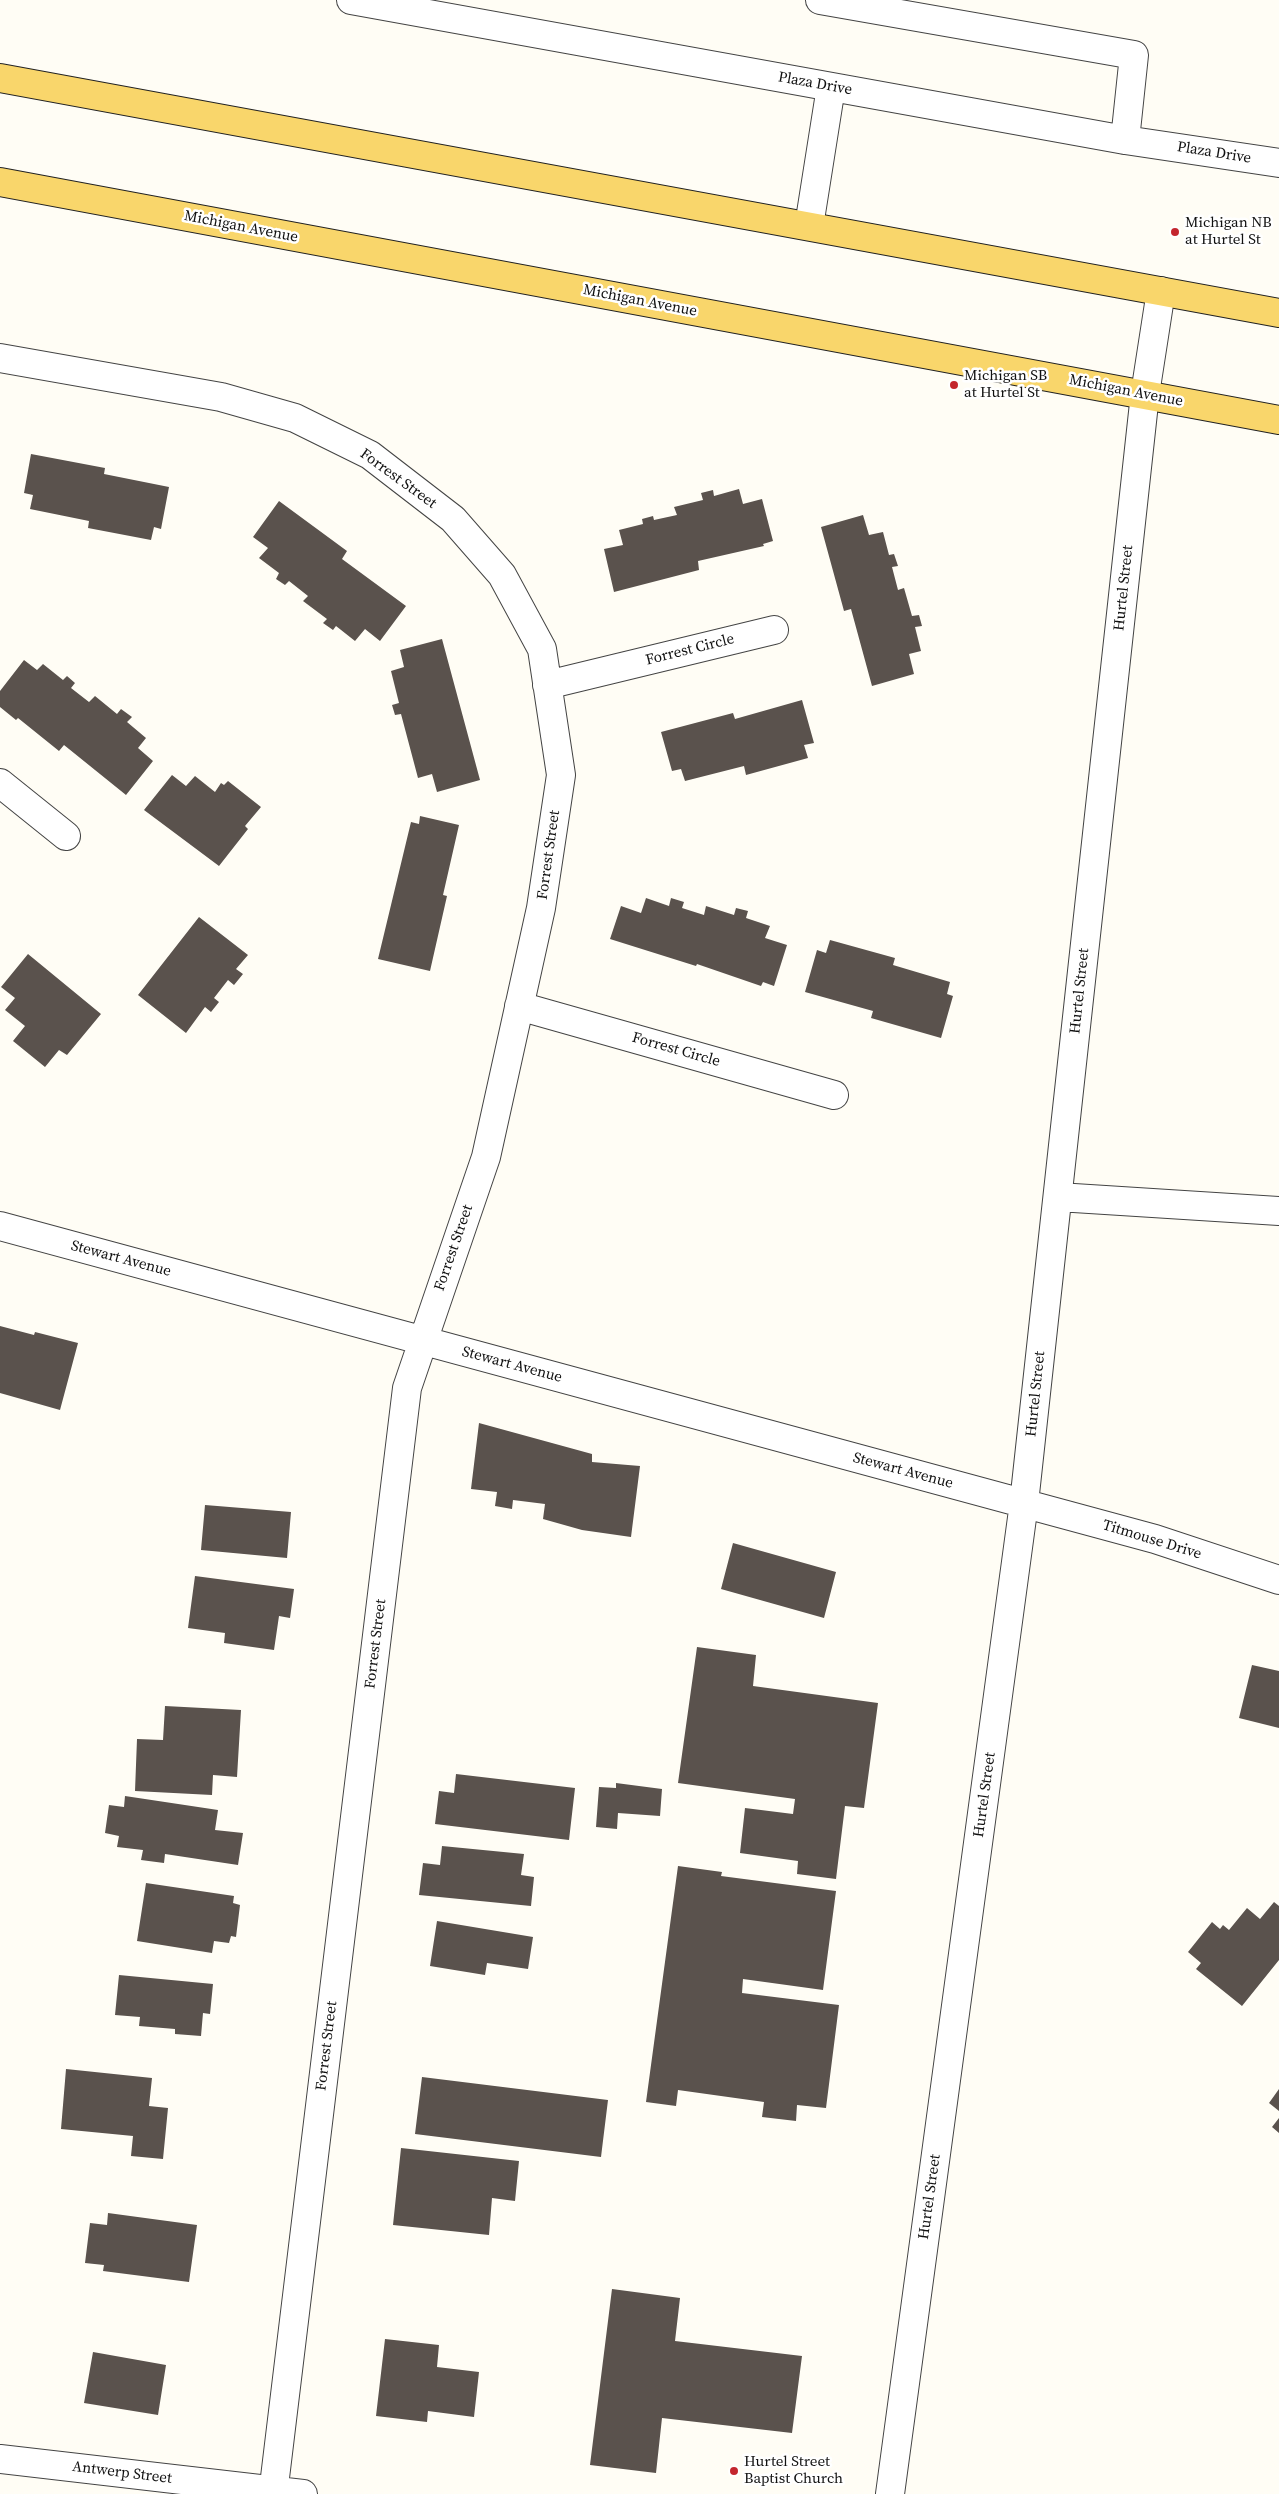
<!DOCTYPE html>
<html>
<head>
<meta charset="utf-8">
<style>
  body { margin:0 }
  canvas { display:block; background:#fffdf5 }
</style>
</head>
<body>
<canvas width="1279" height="2494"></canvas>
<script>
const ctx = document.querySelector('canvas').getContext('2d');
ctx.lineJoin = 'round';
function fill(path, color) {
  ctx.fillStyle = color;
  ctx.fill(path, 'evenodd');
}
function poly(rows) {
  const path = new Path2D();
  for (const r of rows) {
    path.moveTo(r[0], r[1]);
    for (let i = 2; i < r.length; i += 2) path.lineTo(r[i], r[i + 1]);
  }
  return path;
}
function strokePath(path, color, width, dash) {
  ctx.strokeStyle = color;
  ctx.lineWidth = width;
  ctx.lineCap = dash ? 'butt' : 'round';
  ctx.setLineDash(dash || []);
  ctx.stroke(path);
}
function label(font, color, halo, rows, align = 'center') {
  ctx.font = font + ' "Source Serif 4",serif';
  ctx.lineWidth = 5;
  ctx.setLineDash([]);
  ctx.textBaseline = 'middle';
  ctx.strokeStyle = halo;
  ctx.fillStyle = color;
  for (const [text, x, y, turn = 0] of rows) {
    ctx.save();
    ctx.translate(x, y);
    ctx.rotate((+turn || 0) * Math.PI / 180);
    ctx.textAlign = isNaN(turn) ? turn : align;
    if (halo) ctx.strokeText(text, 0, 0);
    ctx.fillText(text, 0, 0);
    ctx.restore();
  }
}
fill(poly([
  [31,454,105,468,104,474,169,487,161,529,154,527,151,540,88,528,89,521,30,509,33,495,24,493],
  [739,489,743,504,762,499,773,541,763,544,764,546,698,561,699,570,614,592,604,549,623,545,619,530,643,524,642,519,653,516,654,520,677,515,674,507,703,500,701,493,713,490,714,496],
  [279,501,347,551,342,559,406,606,380,641,365,629,355,641,336,626,333,630,323,623,327,619,303,601,308,596,289,581,285,585,276,579,279,573,259,558,268,548,253,537],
  [863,515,869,535,883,532,889,555,894,554,898,566,892,567,898,590,904,588,912,616,919,615,922,626,915,627,921,651,909,654,914,674,872,686,851,609,844,611,821,527],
  [442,639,480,780,437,792,432,774,418,778,401,714,395,715,392,705,399,703,391,671,404,667,400,650],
  [24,660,37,670,43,664,63,680,67,676,75,683,71,688,89,702,95,696,117,714,121,709,132,717,127,722,146,738,138,748,153,761,126,795,64,745,59,751,18,718,16,720,0,707,0,691],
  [802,700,814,743,804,745,808,758,746,775,744,766,685,781,681,769,672,771,661,732,733,713,735,719],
  [172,775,186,786,195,776,215,792,221,783,224,785,228,781,261,807,245,826,248,829,219,866,144,810],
  [420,816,459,825,443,895,447,896,430,971,378,959,411,822,419,824],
  [646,898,669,906,671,898,684,902,682,908,704,915,706,906,734,915,736,908,748,911,746,918,770,926,765,938,787,945,774,986,763,982,761,986,697,964,696,966,610,939,621,906,641,913],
  [199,917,248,955,236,969,243,974,234,985,228,980,214,998,219,1002,211,1012,205,1007,186,1033,138,995],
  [830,940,895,958,893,965,950,982,947,994,953,996,941,1038,871,1018,873,1011,805,992,817,950,826,953],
  [28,954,101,1014,67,1055,59,1050,45,1067,13,1041,25,1026,5,1010,15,998,1,987],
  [0,1326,34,1335,35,1332,78,1343,60,1410,0,1393],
  [479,1423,592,1454,592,1462,640,1466,631,1537,582,1530,543,1519,545,1504,513,1500,512,1509,495,1506,497,1492,471,1489],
  [205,1505,291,1512,287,1558,201,1550],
  [733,1543,836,1572,824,1618,721,1589],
  [195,1576,294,1589,290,1618,279,1616,274,1650,224,1643,225,1633,188,1628],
  [697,1647,756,1655,753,1686,878,1703,864,1808,845,1806,836,1879,797,1874,798,1861,740,1853,745,1808,793,1814,795,1799,678,1783],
  [1252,1665,1279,1671,1279,1728,1239,1718],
  [165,1706,241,1710,237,1777,213,1775,212,1795,135,1791,137,1739,163,1740],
  [456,1774,575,1788,569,1840,435,1824,439,1791,454,1793],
  [616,1783,662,1789,660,1816,618,1813,617,1829,596,1827,599,1787,616,1788],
  [125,1796,218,1810,215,1830,243,1833,238,1865,165,1854,164,1863,141,1860,143,1850,117,1847,119,1836,105,1833,109,1805,124,1807],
  [442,1846,524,1854,521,1875,534,1877,531,1906,419,1895,423,1863,440,1865],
  [678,1866,722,1872,721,1876,836,1891,823,1990,743,1979,742,1993,839,2005,826,2108,797,2105,796,2121,762,2117,764,2102,678,2090,676,2106,646,2102],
  [146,1883,234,1896,233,1903,240,1905,236,1937,231,1936,229,1943,214,1941,212,1953,137,1941],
  [1274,1902,1279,1906,1279,1960,1242,2006,1196,1969,1201,1963,1188,1952,1212,1922,1220,1929,1223,1925,1229,1930,1247,1908,1260,1919],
  [437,1921,533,1937,528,1969,487,1963,485,1975,430,1966],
  [119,1975,213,1984,210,2014,203,2013,201,2036,175,2034,175,2029,139,2026,140,2017,115,2015],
  [66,2069,152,2078,149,2106,168,2108,163,2159,131,2156,133,2136,61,2129],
  [422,2077,608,2100,601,2157,415,2134],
  [1279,2089,1279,2111,1269,2103],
  [1279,2118,1279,2133,1272,2127],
  [401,2148,519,2161,515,2201,492,2198,489,2235,393,2225],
  [108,2213,197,2225,189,2282,103,2271,104,2265,85,2263,90,2223,107,2225],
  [612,2289,680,2298,675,2341,802,2356,792,2433,662,2418,656,2473,590,2465],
  [385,2339,439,2345,437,2367,479,2372,474,2417,428,2411,427,2422,376,2416],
  [93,2352,166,2365,158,2415,84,2403]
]), '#5a524d');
const minor = poly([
  [351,0,1125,140,1279,163],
  [820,0,1134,55,1125,140],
  [809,226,831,87],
  [0,358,221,397,295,418,370,455,453,519,502,575,542,649,561,775,541,908,486,1157,407,1388,273,2494],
  [547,685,774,630],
  [0,783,66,836],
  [519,1006,834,1095],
  [1058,1197,1279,1211],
  [0,1226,1155,1539,1279,1580],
  [0,2459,303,2494],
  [890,2494,1024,1503,1145,394,1161,291]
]);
const major = poly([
  [0,78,1279,313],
  [0,182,1279,420]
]);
strokePath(minor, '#444', 30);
strokePath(major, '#222', 30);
strokePath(minor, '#fff', 28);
strokePath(major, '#f9d66b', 28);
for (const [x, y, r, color] of [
  [1175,232,5,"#c4262e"],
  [954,385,5,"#c4262e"],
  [734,2471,5,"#c4262e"]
]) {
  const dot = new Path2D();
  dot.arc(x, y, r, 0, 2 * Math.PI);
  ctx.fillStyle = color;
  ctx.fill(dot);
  strokePath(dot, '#fff', 2);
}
label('15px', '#111', '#fff', [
  ["Plaza Drive",815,84,10],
  ["Plaza Drive",1214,153,9],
  ["Michigan Avenue",241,227,11],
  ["Michigan Avenue",640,301,11],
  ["Michigan Avenue",1126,391,11],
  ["Forrest Street",398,479,36],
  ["Hurtel Street",1124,588,-84],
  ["Forrest Circle",690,650,-14],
  ["Forrest Street",549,855,-82],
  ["Hurtel Street",1080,991,-84],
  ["Forrest Circle",676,1050,16],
  ["Forrest Street",454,1248,-71],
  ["Stewart Avenue",121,1259,15],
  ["Stewart Avenue",512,1365,15],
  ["Hurtel Street",1036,1394,-84],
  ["Stewart Avenue",903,1471,15],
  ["Titmouse Drive",1152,1540,17],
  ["Forrest Street",376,1644,-83],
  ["Hurtel Street",985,1795,-82],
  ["Forrest Street",327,2046,-83],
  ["Hurtel Street",930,2197,-82],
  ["Antwerp Street",122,2473,7]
]);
label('15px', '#111', '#fff', [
  ["Michigan NB",1185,223],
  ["at Hurtel St",1185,240],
  ["Michigan SB",964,376],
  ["at Hurtel St",964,393],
  ["Hurtel Street",744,2462],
  ["Baptist Church",744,2479]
], 'left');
</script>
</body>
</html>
